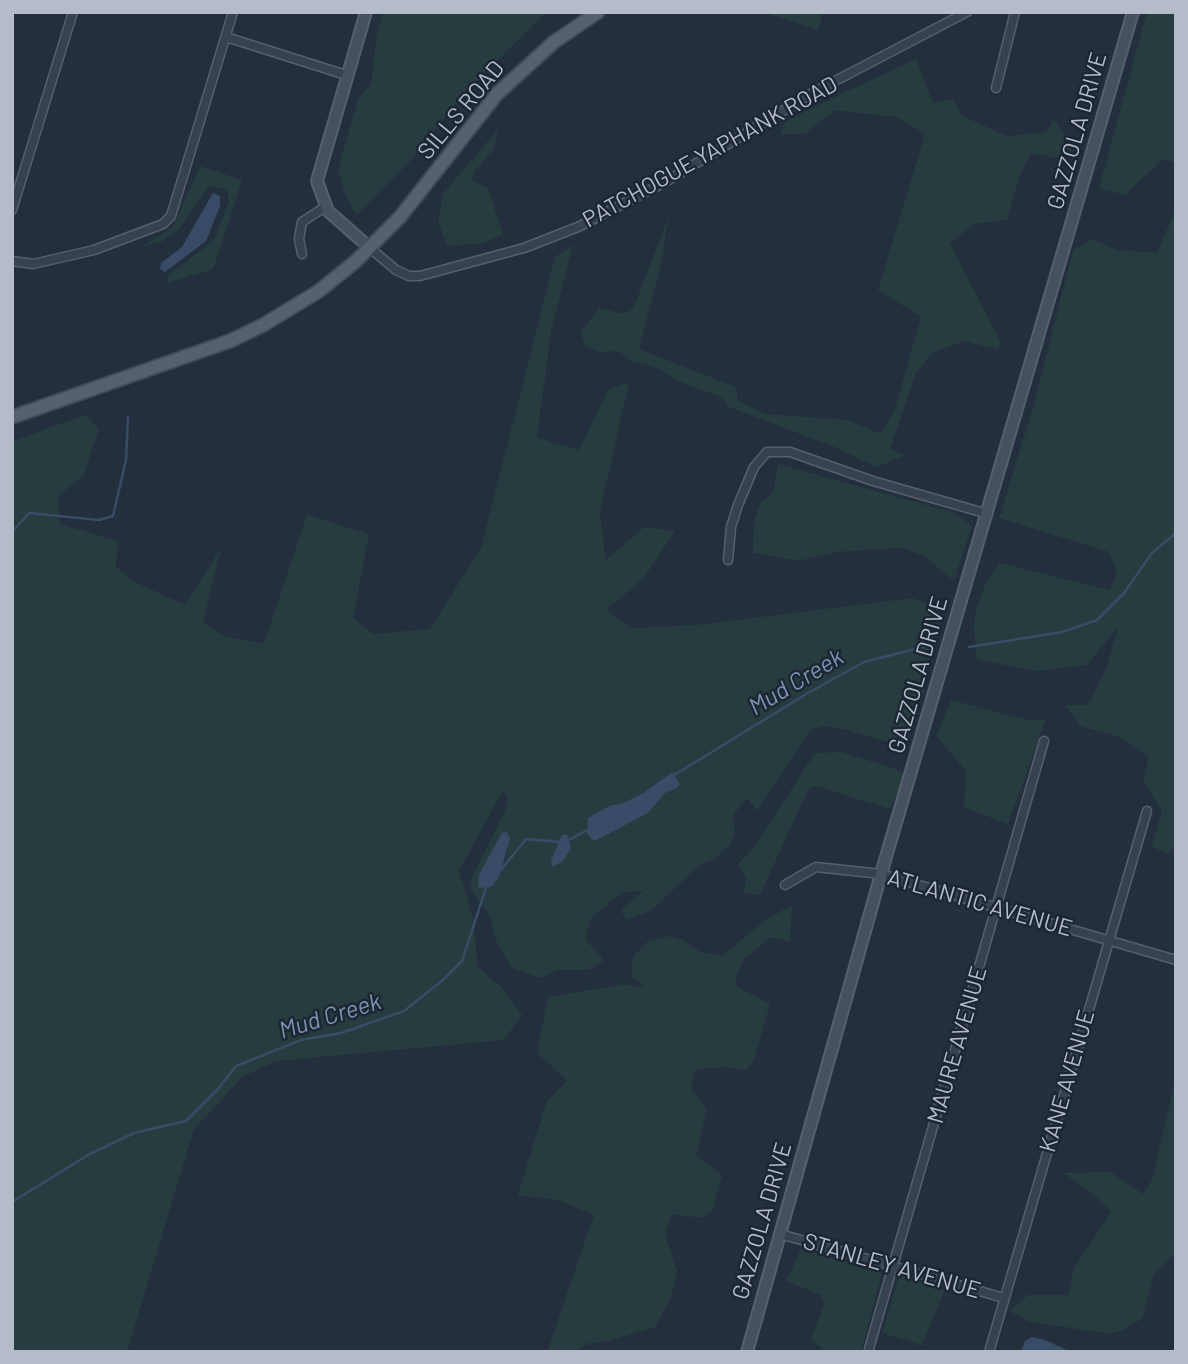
<!DOCTYPE html>
<html>
<head>
<meta charset="utf-8">
<style>
  body { margin:0 }
  #map { position:relative; width:1188px; height:1364px; overflow:hidden; background:#242f3e; font-family:Barlow,sans-serif }
  canvas { display:block }
  .frame { position:absolute; inset:0; border:14px solid #b4bcc9; pointer-events:none }
</style>
</head>
<body>
<div id="map">
<canvas width="1188" height="1364"></canvas>
<div class="frame"></div>
</div>
<script>
const ctx = document.querySelector('canvas').getContext('2d');
ctx.lineJoin = 'round';
function fill(path, color) {
  ctx.fillStyle = color;
  ctx.fill(path, 'evenodd');
}
function poly(rows) {
  const path = new Path2D();
  for (const r of rows) {
    path.moveTo(r[0], r[1]);
    for (let i = 2; i < r.length; i += 2) path.lineTo(r[i], r[i + 1]);
  }
  return path;
}
function strokePath(path, color, width, dash) {
  ctx.strokeStyle = color;
  ctx.lineWidth = width;
  ctx.lineCap = dash ? 'butt' : 'round';
  ctx.setLineDash(dash || []);
  ctx.stroke(path);
}
function label(font, color, halo, rows, align = 'center') {
  ctx.font = font + ' Barlow,sans-serif';
  ctx.lineWidth = 5;
  ctx.setLineDash([]);
  ctx.textBaseline = 'middle';
  ctx.strokeStyle = halo;
  ctx.fillStyle = color;
  for (const [text, x, y, turn = 0] of rows) {
    ctx.save();
    ctx.translate(x, y);
    ctx.rotate((+turn || 0) * Math.PI / 180);
    ctx.textAlign = isNaN(turn) ? turn : align;
    if (halo) ctx.strokeText(text, 0, 0);
    ctx.fillText(text, 0, 0);
    ctx.restore();
  }
}
fill(poly([
  [383,12,547,12,461,96,412,159,357,215,346,197,338,169,358,99,371,85,377,33],
  [763,12,823,12,818,30],
  [1147,12,1176,12,1176,162,1162,160,1125,195,1099,188],
  [916,59,933,103,953,99,963,116,1007,136,1046,132,1054,120,1076,150,1058,158,1031,153,1019,177,1007,220,974,224,950,243,1001,343,998,350,965,341,932,353,916,373,890,449,905,455,877,467,832,446,729,407,721,397,680,382,657,368,629,360,619,351,600,352,585,346,581,332,599,308,624,314,634,307,669,215,661,264,639,349,736,387,738,400,765,414,847,420,881,434,895,409,921,317,878,290,925,134,896,117,835,110,805,134,781,134,784,121],
  [498,129,494,149,474,172,472,180,488,188,503,235,483,243,447,246,438,222,443,194],
  [200,166,242,180,213,269,168,283,167,276,214,240,229,202,227,190,209,186,179,229,163,241,141,247,173,227],
  [1176,209,1176,847,1167,853,1152,847,1162,810,1143,782,1149,757,1120,737,1080,726,1065,705,1086,705,1093,696,1106,669,1118,627,1087,665,1038,671,977,660,974,627,976,609,987,580,1000,563,1110,590,1117,573,1109,552,999,518,1035,401,1073,250,1091,239,1117,250,1157,253],
  [573,245,551,331,537,438,579,450,608,390,629,382,600,512,606,560,644,527,675,531,644,578,606,610,631,628,696,625,912,598,940,609,928,666,919,669,924,692,909,738,898,745,843,729,824,726,811,730,757,811,747,798,733,815,735,832,730,845,714,859,702,863,650,911,626,920,621,910,643,891,623,892,591,918,585,939,604,960,589,970,558,970,540,978,512,968,498,946,489,914,474,895,470,882,505,811,508,800,503,790,459,871,473,918,478,967,502,988,522,1015,504,1040,276,1061,244,1076,194,1129,127,1352,12,1352,12,441,86,415,99,429,84,475,58,496,60,524,118,541,116,567,135,582,185,605,221,548,203,622,224,636,264,644,307,515,369,534,353,618,373,634,430,629,481,548,555,257],
  [671,772,678,781,677,788,665,793,648,813,601,838,587,834,589,818,611,805,621,804,643,793],
  [502,834,510,839,505,861,479,874],
  [778,464,955,513,972,526,954,581,924,556,902,548,836,552,798,561,753,553,754,522,760,503,773,492],
  [951,700,1029,720,1046,719,1008,824,964,807,966,771,936,736],
  [842,752,907,773,890,809,816,786,809,788,760,895,744,893,746,879,738,864,754,847,815,753],
  [792,905,790,942,771,937,744,959,735,978,738,987,770,1004,754,1060,746,1070,721,1067,695,1070,691,1089,707,1110,696,1155,722,1175,713,1210,702,1218,671,1214,665,1233,677,1272,671,1298,655,1327,606,1342,589,1343,575,1352,547,1352,594,1215,558,1200,518,1195,546,1103,567,1080,537,1053,548,997,624,984,645,988,631,977,633,957,649,940,668,936,683,940,700,952,722,956,764,921],
  [1176,1076,1176,1253,1153,1275,1143,1318,1124,1330,1109,1334,1027,1321,1010,1311,1028,1295,1068,1295,1074,1268,1111,1212,1092,1193,1063,1173,1110,1172,1143,1194,1152,1180],
  [801,1249,882,1272,861,1352,825,1352,811,1339,824,1304,821,1295,786,1281],
  [900,1274,945,1290,922,1345,882,1333]
]), '#263c3f');
fill(poly([
  [213,193,220,196,220,206,206,241,165,272,160,269,161,263,182,247],
  [672,772,680,784,677,788,665,793,648,813,601,838,594,841,587,834,588,818,611,805,621,804,643,793],
  [507,832,510,839,499,877,491,887,478,888,479,874,502,833],
  [562,835,567,835,571,848,563,861,552,867,551,860],
  [1032,1337,1045,1340,1071,1352,1021,1352,1025,1341]
]), '#394c67');
strokePath(poly([
  [12,532,29,513,99,520,113,516,126,460,128,417],
  [969,647,1062,632,1097,620,1124,593,1152,553,1176,533],
  [671,777,808,693,864,662,935,644],
  [567,841,589,829],
  [501,870,526,839,561,842],
  [12,1202,88,1155,134,1133,186,1121,219,1088,236,1066,301,1040,341,1033,404,1011,443,980,462,961,486,888]
]), '#394c67', 2.5);
const street = poly([
  [226,37,346,75],
  [996,88,1015,12],
  [12,210,73,12],
  [370,248,396,270,409,276,420,276,524,248,578,227,667,181,814,92,967,12],
  [302,254,299,239,302,222,325,207],
  [12,261,33,264,94,250,163,224,171,216,233,12],
  [728,560,731,527,738,505,754,467,767,452,790,452,873,481,988,514],
  [785,885,816,867,881,874,1176,960],
  [780,1234,1004,1298],
  [869,1349,1044,741],
  [989,1352,1147,811]
]);
const secondary = poly([
  [366,12,317,181,328,211,370,248],
  [747,1352,881,874,1133,12]
]);
const primary = poly([
  [12,417,230,341,263,325,319,291,356,261,400,217,497,94,554,42,598,12]
]);
strokePath(street, '#565f6c', 11);
strokePath(secondary, '#565f6c', 14);
strokePath(primary, '#414a57', 16);
strokePath(street, '#38414e', 8);
strokePath(secondary, '#465061', 10);
strokePath(primary, '#56606e', 12);
label('23px', '#b4bcc9', '#1d2633', [
  ["SILLS ROAD",461,110,-50],
  ["GAZZOLA DRIVE",1077,131,-74],
  ["PATCHOGUE YAPHANK ROAD",710,152,-29],
  ["GAZZOLA DRIVE",918,675,-74],
  ["ATLANTIC AVENUE",980,903,16],
  ["MAURE AVENUE",957,1045,-74],
  ["KANE AVENUE",1067,1081,-74],
  ["GAZZOLA DRIVE",762,1221,-74],
  ["STANLEY AVENUE",892,1266,16]
]);
label('italic 24px', '#7c92b1', '#1d2633', [
  ["Mud Creek",796,682,-31],
  ["Mud Creek",330,1016,-17]
]);
</script>
</body>
</html>
